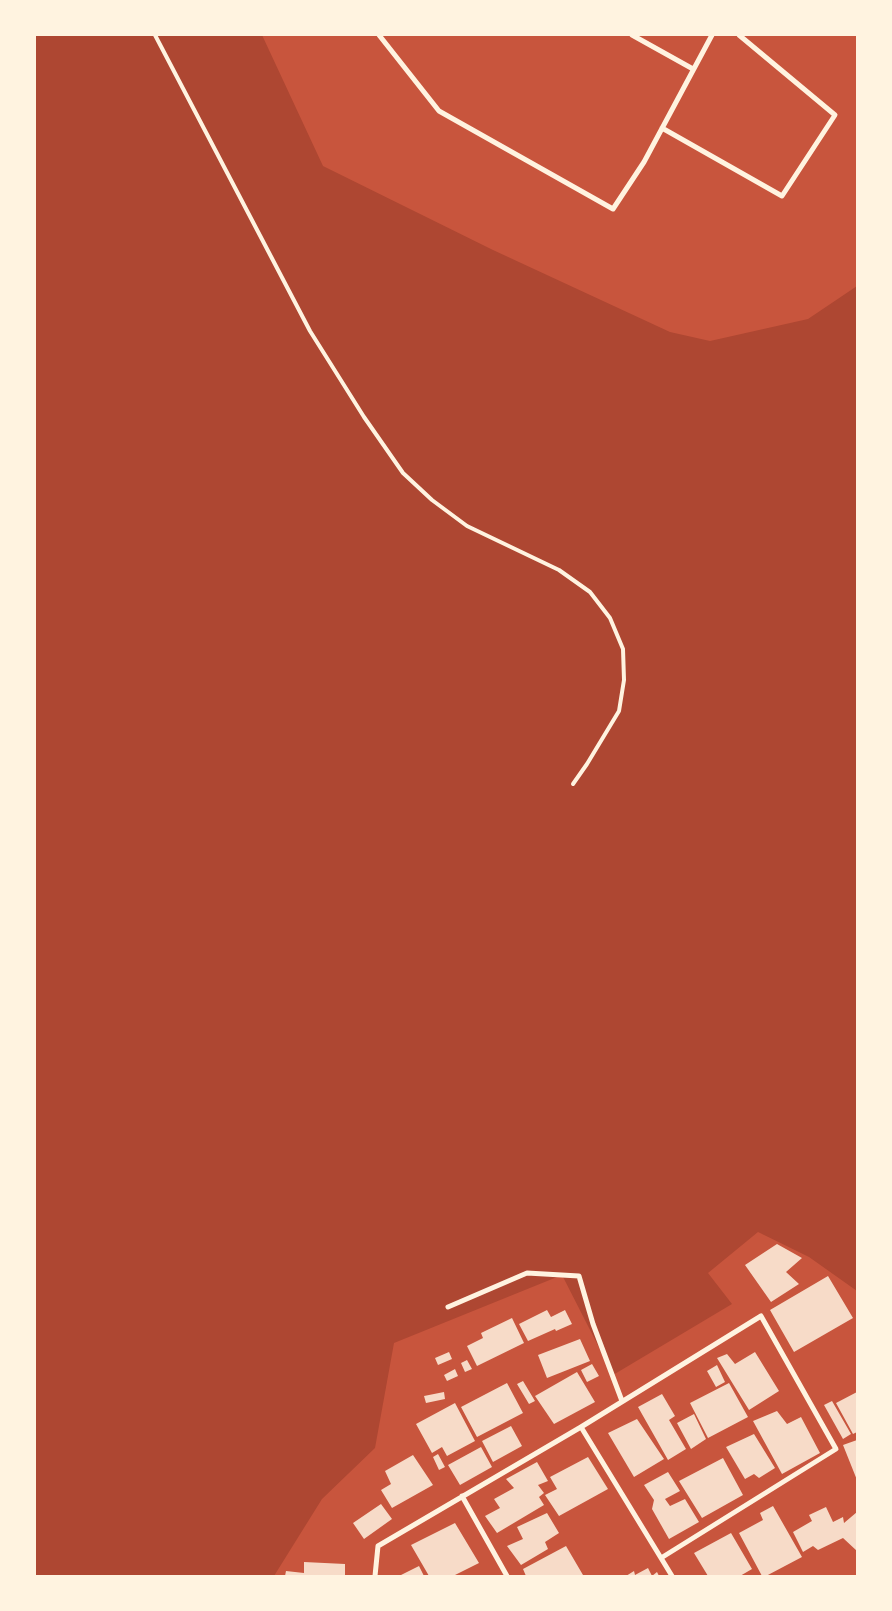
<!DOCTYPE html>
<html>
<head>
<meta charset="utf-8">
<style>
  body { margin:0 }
  #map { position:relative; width:892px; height:1611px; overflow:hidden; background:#c8553d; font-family:Raleway,sans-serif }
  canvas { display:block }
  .frame { position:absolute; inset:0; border:36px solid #fff3e0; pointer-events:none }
</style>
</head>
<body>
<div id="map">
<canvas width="892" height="1611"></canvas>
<div class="frame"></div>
</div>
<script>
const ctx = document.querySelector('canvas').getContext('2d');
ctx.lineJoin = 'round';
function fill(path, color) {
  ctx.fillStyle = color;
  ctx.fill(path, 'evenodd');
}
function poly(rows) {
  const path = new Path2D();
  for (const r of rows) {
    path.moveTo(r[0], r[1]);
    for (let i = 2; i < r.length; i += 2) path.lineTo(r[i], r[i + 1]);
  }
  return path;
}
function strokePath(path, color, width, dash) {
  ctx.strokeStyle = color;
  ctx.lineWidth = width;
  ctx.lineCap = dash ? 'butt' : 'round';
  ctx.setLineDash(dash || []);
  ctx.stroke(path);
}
fill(poly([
  [35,35,262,35,323,166,493,250,670,332,710,341,808,319,857,286,857,1291,809,1257,758,1232,708,1273,732,1304,613,1375,562,1275,394,1343,375,1448,322,1499,274,1576,35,1576]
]), '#ae4732');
fill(poly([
  [777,1244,802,1258,786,1272,799,1284,771,1302,745,1265],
  [828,1276,853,1318,794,1352,770,1310],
  [547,1310,551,1317,565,1310,572,1324,556,1331,555,1329,528,1341,519,1324],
  [512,1318,524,1343,477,1366,467,1346,483,1338,481,1333],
  [580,1339,590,1361,547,1378,538,1355],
  [449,1352,452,1359,438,1365,435,1358],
  [755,1352,779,1391,749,1410,717,1358,727,1354,735,1364],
  [467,1360,472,1369,465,1372,461,1363],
  [592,1364,599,1376,587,1382,581,1370],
  [717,1365,725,1382,716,1387,707,1371],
  [455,1369,458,1376,447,1381,444,1375],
  [577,1372,595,1402,554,1424,535,1396],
  [523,1381,535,1401,529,1404,517,1384],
  [507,1383,523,1413,477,1437,461,1407],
  [729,1383,748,1417,708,1438,690,1403],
  [444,1392,445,1399,426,1403,424,1396],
  [857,1392,857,1432,853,1434,836,1403],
  [662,1394,675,1416,669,1420,686,1449,668,1460,638,1407],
  [832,1401,851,1434,843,1439,824,1405],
  [455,1403,475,1441,447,1456,442,1447,432,1453,416,1424],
  [777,1411,787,1424,801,1417,820,1453,782,1474,753,1421],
  [694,1414,706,1439,691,1449,677,1423],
  [637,1419,664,1459,634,1477,608,1433],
  [511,1426,522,1446,493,1462,482,1441],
  [754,1434,775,1468,759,1478,754,1474,745,1479,726,1447],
  [857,1440,857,1480,843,1445],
  [481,1447,492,1467,460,1485,448,1465],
  [438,1454,445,1467,439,1470,433,1457],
  [413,1455,433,1485,392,1508,381,1490,391,1484,385,1471],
  [588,1457,608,1489,559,1516,545,1495,557,1489,550,1477],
  [723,1458,743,1495,702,1518,679,1481],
  [537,1462,548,1481,538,1485,544,1493,539,1497,544,1505,497,1533,485,1516,500,1508,494,1499,514,1488,506,1479],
  [668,1472,680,1491,665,1499,670,1506,685,1499,699,1522,669,1539,652,1509,654,1500,644,1485],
  [381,1504,392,1519,364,1539,353,1523],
  [773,1506,802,1557,766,1576,762,1576,739,1533,763,1520,760,1513],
  [826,1507,833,1522,843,1517,844,1523,857,1512,857,1551,843,1538,818,1550,813,1546,803,1552,793,1532,812,1521,809,1515],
  [547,1513,559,1533,545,1542,548,1549,521,1565,507,1546,523,1539,517,1527],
  [455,1523,479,1563,453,1576,429,1576,411,1545],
  [731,1533,752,1569,740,1576,708,1576,694,1553],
  [566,1546,583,1575,526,1576,523,1569],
  [304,1562,345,1564,345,1576,285,1576,286,1571,304,1573],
  [419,1566,424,1576,399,1576],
  [648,1568,652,1576,657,1572,659,1576,626,1576,634,1571,635,1575]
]), '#f7dbc8');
strokePath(poly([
  [155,35,310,331,364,417,403,473,432,500,467,526,559,570,590,592,610,618,623,649,624,680,619,711,587,764,573,784]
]), '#fff3e0', 4);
strokePath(poly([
  [379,35,439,111,613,209,644,162,712,35],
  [632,35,693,69],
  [662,128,782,196,835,115,739,35],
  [448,1307,527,1273,579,1276,593,1324,622,1401],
  [581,1427,761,1316,836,1449,661,1558],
  [462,1496,507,1576],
  [375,1576,378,1546,581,1427,672,1576]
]), '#fff3e0', 5);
</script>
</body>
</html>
